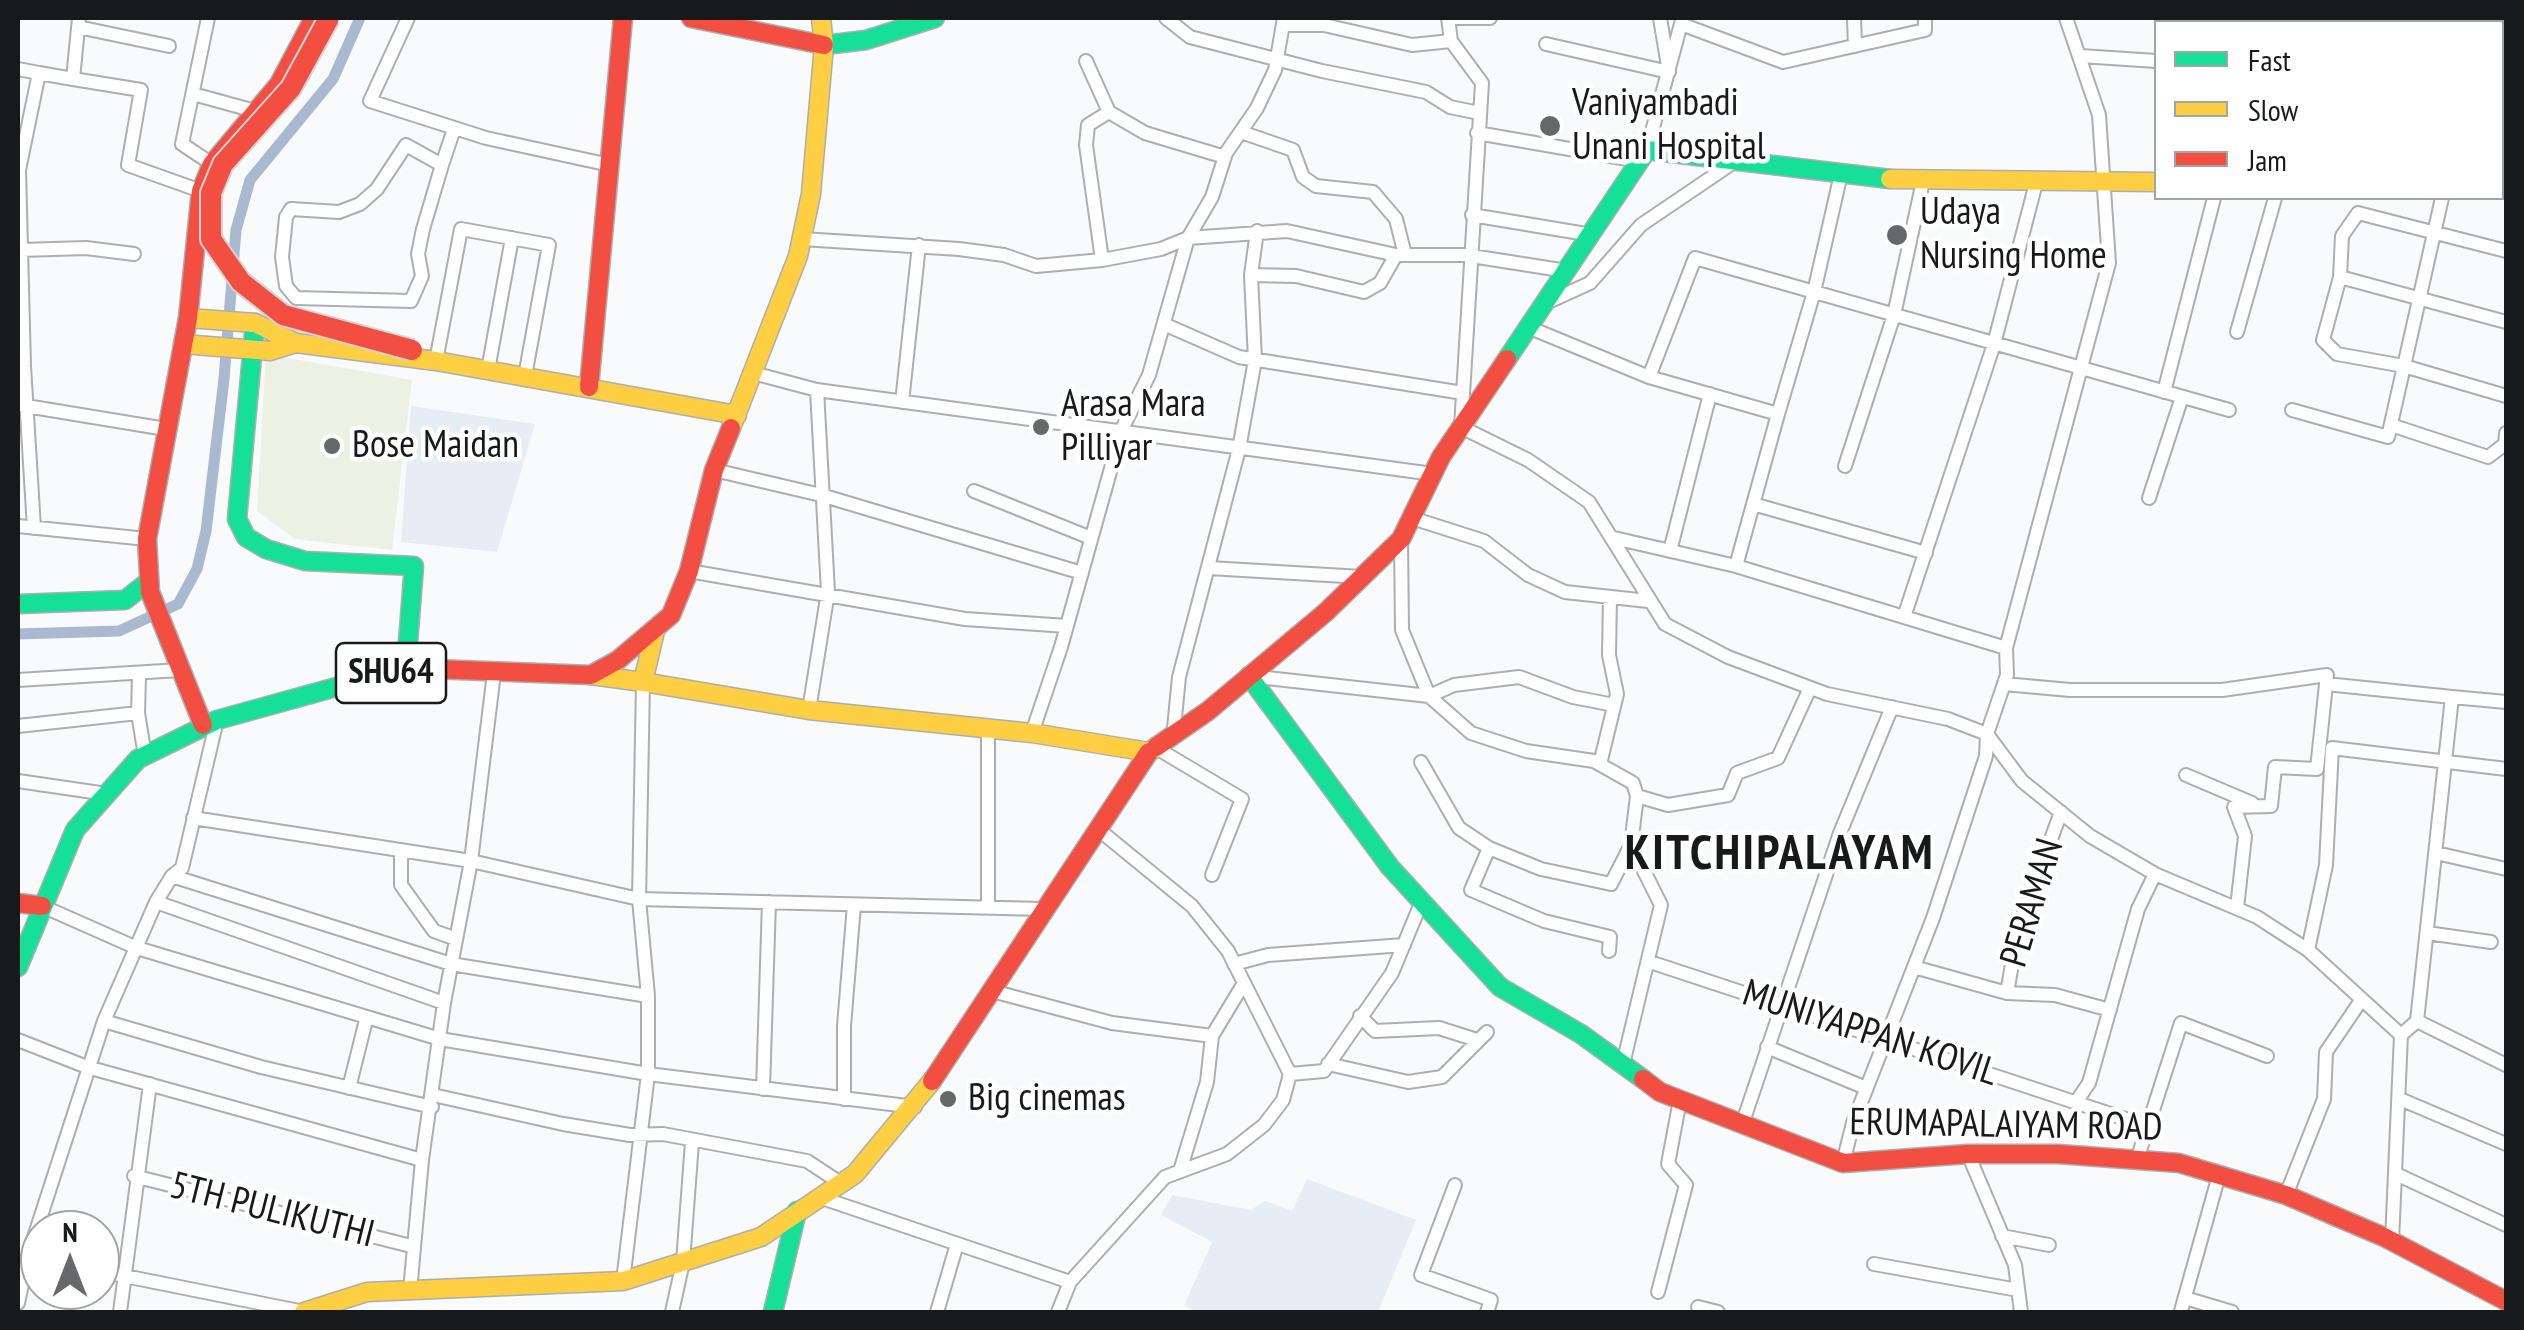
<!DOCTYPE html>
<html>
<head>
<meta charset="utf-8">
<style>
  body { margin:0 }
  #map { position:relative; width:2524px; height:1330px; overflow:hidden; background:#f8fafc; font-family:"PT Sans Narrow",sans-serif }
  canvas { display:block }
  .frame { position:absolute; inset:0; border:20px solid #18191a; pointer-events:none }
  .legend { position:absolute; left:2154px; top:20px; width:350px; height:180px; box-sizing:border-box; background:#fff; border:2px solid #a3a3a3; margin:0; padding:12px 18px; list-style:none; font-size:30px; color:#18191a }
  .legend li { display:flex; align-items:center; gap:20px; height:50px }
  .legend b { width:50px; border:2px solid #a3a3a3 }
  .north { position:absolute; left:20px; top:1210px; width:100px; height:100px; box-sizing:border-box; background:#fff; border:2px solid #a3a3a3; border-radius:50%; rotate:0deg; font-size:28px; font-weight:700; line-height:40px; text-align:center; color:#18191a }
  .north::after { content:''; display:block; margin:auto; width:35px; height:45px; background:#666869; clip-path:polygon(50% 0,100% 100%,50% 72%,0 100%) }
</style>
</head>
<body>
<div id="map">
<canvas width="2524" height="1330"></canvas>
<div class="frame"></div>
<ul class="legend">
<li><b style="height:12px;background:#16e098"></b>Fast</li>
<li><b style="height:12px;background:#ffcf43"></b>Slow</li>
<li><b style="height:12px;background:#f24e42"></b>Jam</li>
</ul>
<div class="north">N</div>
</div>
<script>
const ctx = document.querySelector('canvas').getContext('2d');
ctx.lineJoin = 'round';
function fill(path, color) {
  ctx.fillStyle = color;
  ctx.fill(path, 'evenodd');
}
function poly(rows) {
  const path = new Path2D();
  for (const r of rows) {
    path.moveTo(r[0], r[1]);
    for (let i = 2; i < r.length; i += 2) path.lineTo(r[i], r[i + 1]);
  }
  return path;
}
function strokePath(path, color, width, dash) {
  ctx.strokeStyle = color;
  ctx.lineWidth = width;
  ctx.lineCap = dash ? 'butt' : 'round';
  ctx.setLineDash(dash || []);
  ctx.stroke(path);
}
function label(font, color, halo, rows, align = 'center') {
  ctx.font = font + ' "PT Sans Narrow",sans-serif';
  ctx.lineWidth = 9;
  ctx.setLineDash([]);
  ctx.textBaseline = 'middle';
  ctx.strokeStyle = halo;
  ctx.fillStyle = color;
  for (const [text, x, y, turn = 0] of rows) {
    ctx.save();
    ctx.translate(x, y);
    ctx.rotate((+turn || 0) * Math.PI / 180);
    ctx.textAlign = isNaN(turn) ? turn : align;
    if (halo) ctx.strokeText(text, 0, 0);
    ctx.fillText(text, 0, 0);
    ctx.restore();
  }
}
fill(poly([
  [411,406,535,424,497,552,401,542],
  [1307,1179,1416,1220,1378,1312,1199,1312,1184,1306,1212,1242,1161,1215,1172,1195,1251,1210,1265,1201,1292,1211]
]), '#e7edf4');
fill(poly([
  [266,354,412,380,392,550,295,539,257,511]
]), '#edf1e3');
strokePath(poly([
  [18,634,119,631,178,604,197,569,206,531,224,379,236,230,250,180,333,79,360,18]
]), '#a9bad0', 11);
const street = poly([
  [208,18,182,144,212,164],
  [408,18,370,101,486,138,610,165],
  [1166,18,1190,37,1322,71,1426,92,1450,107,1479,113],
  [1448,18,1451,41,1482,83,1461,427,1528,460,1589,502,1665,624,1728,657,1827,694,1948,719,1987,734,2007,675,2006,648,2109,263,2099,115,2066,18],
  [1454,18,1490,18],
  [1854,18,1855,46],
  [2442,18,2442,22],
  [2313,22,2314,18],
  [1681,24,1783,62,1925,30,1925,18],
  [1283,25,1324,25,1412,45,1451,41],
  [78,27,169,46],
  [1546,44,1669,72,1660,18],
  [2081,56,2156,61],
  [1086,61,1109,112,1145,133,1225,157],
  [18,69,39,73],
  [73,79,141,90,128,165,201,191],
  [193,94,255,111],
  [1241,132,1293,150,1303,177,1316,186,1373,192,1396,219,1405,255],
  [1477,133,1639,161],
  [406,145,442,165,423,229,418,254,422,276,411,301,296,298,286,286,282,257,286,217,291,209,339,212,360,204,377,189,406,145],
  [1647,150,1682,20],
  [442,165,454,129],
  [2502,176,2506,176],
  [1472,215,1592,235],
  [802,239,959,249,1004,255,1036,266,1102,260,1161,249,1188,238,1287,231,1396,255,1465,255,1567,271],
  [21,250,86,248,134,254],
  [2506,251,2358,213,2342,236,2340,277,2323,340,2337,354,2404,366,2506,396],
  [1102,260,1086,145,1088,125,1109,112],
  [1251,275,1296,276,1364,292,1380,283,1396,255],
  [2340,277,2506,322],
  [1546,303,1590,283,1641,225,1734,162],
  [1166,325,1239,357,1463,393],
  [1528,327,1649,377,1695,258,2229,410],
  [2237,332,2275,198],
  [436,361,461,229,549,245,525,376],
  [488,370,512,238],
  [753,373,817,390,1433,474],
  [1649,377,1778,414,1736,566,2006,648],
  [2164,392,2214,198],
  [902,402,919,245],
  [20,405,166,429],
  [2292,410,2388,437,2442,198],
  [1778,414,1814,292,1841,174],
  [2391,425,2488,457,2505,444,2506,433],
  [1845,466,1894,315,1923,181],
  [714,470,821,495,1082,573],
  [974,491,1091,538],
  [2149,498,2182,397],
  [1753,504,1926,553],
  [1412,518,1484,541,1528,575,1565,592,1648,601],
  [18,526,147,539],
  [34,528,24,366,19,170,39,73,73,79,79,18],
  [1614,538,1736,566],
  [1670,551,1710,394],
  [1209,568,1362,577],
  [689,571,965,619,1067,626],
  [1904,617,1994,344,2036,183],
  [139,676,138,713,145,756],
  [1249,676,1429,696,1402,630,1401,539],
  [18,680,180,670],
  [2004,684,2070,690,2222,690,2327,675,2317,769,2275,767,2271,806,2234,807,2245,836,2237,908],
  [2326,684,2452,697,2417,1021],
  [2452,697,2506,702],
  [1614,705,1573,697,1519,677,1454,685,1429,696,1471,733,1526,751,1594,761,1633,783,1637,796,1668,805,1728,795,1737,773,1778,758,1810,688],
  [809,710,828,592,817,390],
  [18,726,138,713],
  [988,728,988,908],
  [1032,733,1061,647,1122,429,1149,375,1188,238,1212,197,1226,153,1257,108,1275,70,1284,18],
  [1173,738,1179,677,1239,449,1255,360,1251,275,1257,231],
  [1158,749,1242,799,1212,875],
  [1421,762,1459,828,1489,848,1541,869,1611,884,1631,845],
  [1600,764,1617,694,1609,655,1610,597],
  [2186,775,2252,803],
  [18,781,107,794],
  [193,818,471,861,639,899,1042,909],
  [1098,829,1192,906,1228,951,1290,1074,1324,1071,1392,973,1422,901],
  [1489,848,1471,890,1544,921,1610,937,1609,951],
  [401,850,401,885,434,931,456,939],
  [2436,853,2506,869],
  [172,876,451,964,648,996],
  [156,902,444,1003],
  [42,906,137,948,440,1039,648,1074,915,1107],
  [2427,933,2491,942],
  [2308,950,2326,865,2332,748,2506,769],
  [1650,962,2147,1126],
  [1234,964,1268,955,1404,945],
  [1914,967,2007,993,2055,995,2110,1010],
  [992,991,1112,1023,1212,1036,1244,983],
  [2007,993,2018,929,2061,812],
  [1360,1016,1375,1031,1439,1028,1477,1040],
  [104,1021,261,1067,432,1107],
  [2401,1035,2417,1021,2506,1065],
  [18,1040,87,1067,422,1160],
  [1767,1047,1866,1088],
  [1328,1064,1408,1082,1442,1077,1487,1032],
  [1623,1064,1661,905,1631,845,1637,796],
  [349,1088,366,1020],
  [763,1089,769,902],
  [433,1095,563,1124,630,1135,663,1134,807,1161,842,1184],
  [844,1099,844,1026,854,905],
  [2400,1099,2506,1144],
  [2076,1102,2089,1083,2138,909,2155,874],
  [1742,1125,1840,833,1892,707],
  [1968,1154,2015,1265,2021,1312],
  [2137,1160,2181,1023,2267,1056],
  [1843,1163,1853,1123,1933,918,1986,756,1987,734,2022,781,2090,836,2155,874,2257,917,2308,950,2401,1035,2392,1242],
  [1180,1171,1207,1082,1212,1036],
  [2396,1174,2506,1225],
  [134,1176,411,1246],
  [1455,1185,1421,1275,1491,1300,1487,1312],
  [2286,1195,2324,1099,2326,1052,2362,999],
  [822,1198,1070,1282,1058,1312],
  [2002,1236,2049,1245],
  [1874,1264,2018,1290],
  [100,1271,304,1312],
  [623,1281,648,1074,648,996,639,899,643,682],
  [1070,1282,1165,1177,1227,1154,1264,1125,1283,1100,1290,1074],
  [410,1291,422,1160,444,1003,471,861,494,673],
  [1658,1292,1686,1185,1668,1164,1680,1100],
  [2185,1298,2232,1312],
  [18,1303,28,1256,104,1021,156,902,172,876,182,868,217,720],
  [1698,1307,1718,1312],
  [2181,1311,2219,1175],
  [120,1312,150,1084],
  [672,1312,683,1262,692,1142],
  [937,1312,957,1244]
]);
const fast = poly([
  [824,45,866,40,935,18],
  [255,323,237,519,246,537,266,549,305,561,414,566,406,668],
  [1507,359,1647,150,1890,179],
  [18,604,125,600,148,582],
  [1249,676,1390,867,1500,987,1581,1034,1643,1079],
  [18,967,75,830,138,759,217,720,376,676],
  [773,1312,797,1211]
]);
const slow = poly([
  [1890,179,2156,182],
  [188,318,255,323,296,343,436,361,737,415],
  [183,344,270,351,296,343],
  [731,428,798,256,811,194,824,45,821,18],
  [591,675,643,682,655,631],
  [643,682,809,710,1032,733,1149,752,1156,747],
  [304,1312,367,1292,623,1281,761,1237,855,1174,932,1081]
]);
const jam = poly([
  [691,18,824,45],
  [2502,115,2506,112],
  [589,387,623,18],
  [376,676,406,668,591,675,618,660,671,615,689,571,714,470,731,428],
  [203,725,150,592,147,539,188,318,201,191,212,164,279,84,314,18],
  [1156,747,1208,711,1326,612,1401,539,1441,457,1507,359],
  [18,903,42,906],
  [1643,1079,1660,1092,1843,1163,1968,1154,2058,1154,2179,1163,2286,1195,2384,1237,2506,1301],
  [932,1081,1149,752]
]);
strokePath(street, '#acaeb0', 16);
strokePath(fast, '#acaeb0', 21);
strokePath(slow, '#acaeb0', 21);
strokePath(jam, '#acaeb0', 21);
strokePath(street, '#fefeff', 12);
strokePath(fast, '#16e098', 18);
strokePath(slow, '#ffcf43', 18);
strokePath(jam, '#f24e42', 18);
const jamBridge = poly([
  [329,18,291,88,223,164,211,193,211,239,241,282,283,315,412,350]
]);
strokePath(jamBridge, '#d3d4d5', 24, []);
strokePath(jamBridge, '#f24e42', 20);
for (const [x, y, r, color] of [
  [1550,126,12,"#666869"],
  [1897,235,12,"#666869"],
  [1041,427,10,"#666869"],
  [332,446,10,"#666869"],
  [948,1099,10,"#666869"]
]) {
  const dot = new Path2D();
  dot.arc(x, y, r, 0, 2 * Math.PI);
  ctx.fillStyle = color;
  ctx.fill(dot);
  strokePath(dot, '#fff', 4);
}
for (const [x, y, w] of [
  [391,673,110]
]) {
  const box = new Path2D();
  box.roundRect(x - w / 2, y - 30, w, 60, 8);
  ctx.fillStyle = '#fff';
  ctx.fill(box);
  strokePath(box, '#18191a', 2.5);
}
label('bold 35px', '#18191a', null, [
  ["SHU64",391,673]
]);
label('38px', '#18191a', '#fff', [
  ["Vaniyambadi",1572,104],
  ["Unani Hospital",1572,148],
  ["Udaya",1920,213],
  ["Nursing Home",1920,257],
  ["Arasa Mara",1061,405],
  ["Pilliyar",1061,449],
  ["Bose Maidan",352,446],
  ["Big cinemas",968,1099]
], 'left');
label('38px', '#18191a', '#fff', [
  ["PERAMAN",2033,903,-73],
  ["MUNIYAPPAN KOVIL",1870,1034,18],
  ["ERUMAPALAIYAM ROAD",2006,1126,1],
  ["5TH PULIKUTHI",272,1211,14]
]);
ctx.letterSpacing = '2.5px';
label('bold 48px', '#18191a', '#fff', [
  ["KITCHIPALAYAM",1780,855]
]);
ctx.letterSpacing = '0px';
</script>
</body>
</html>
